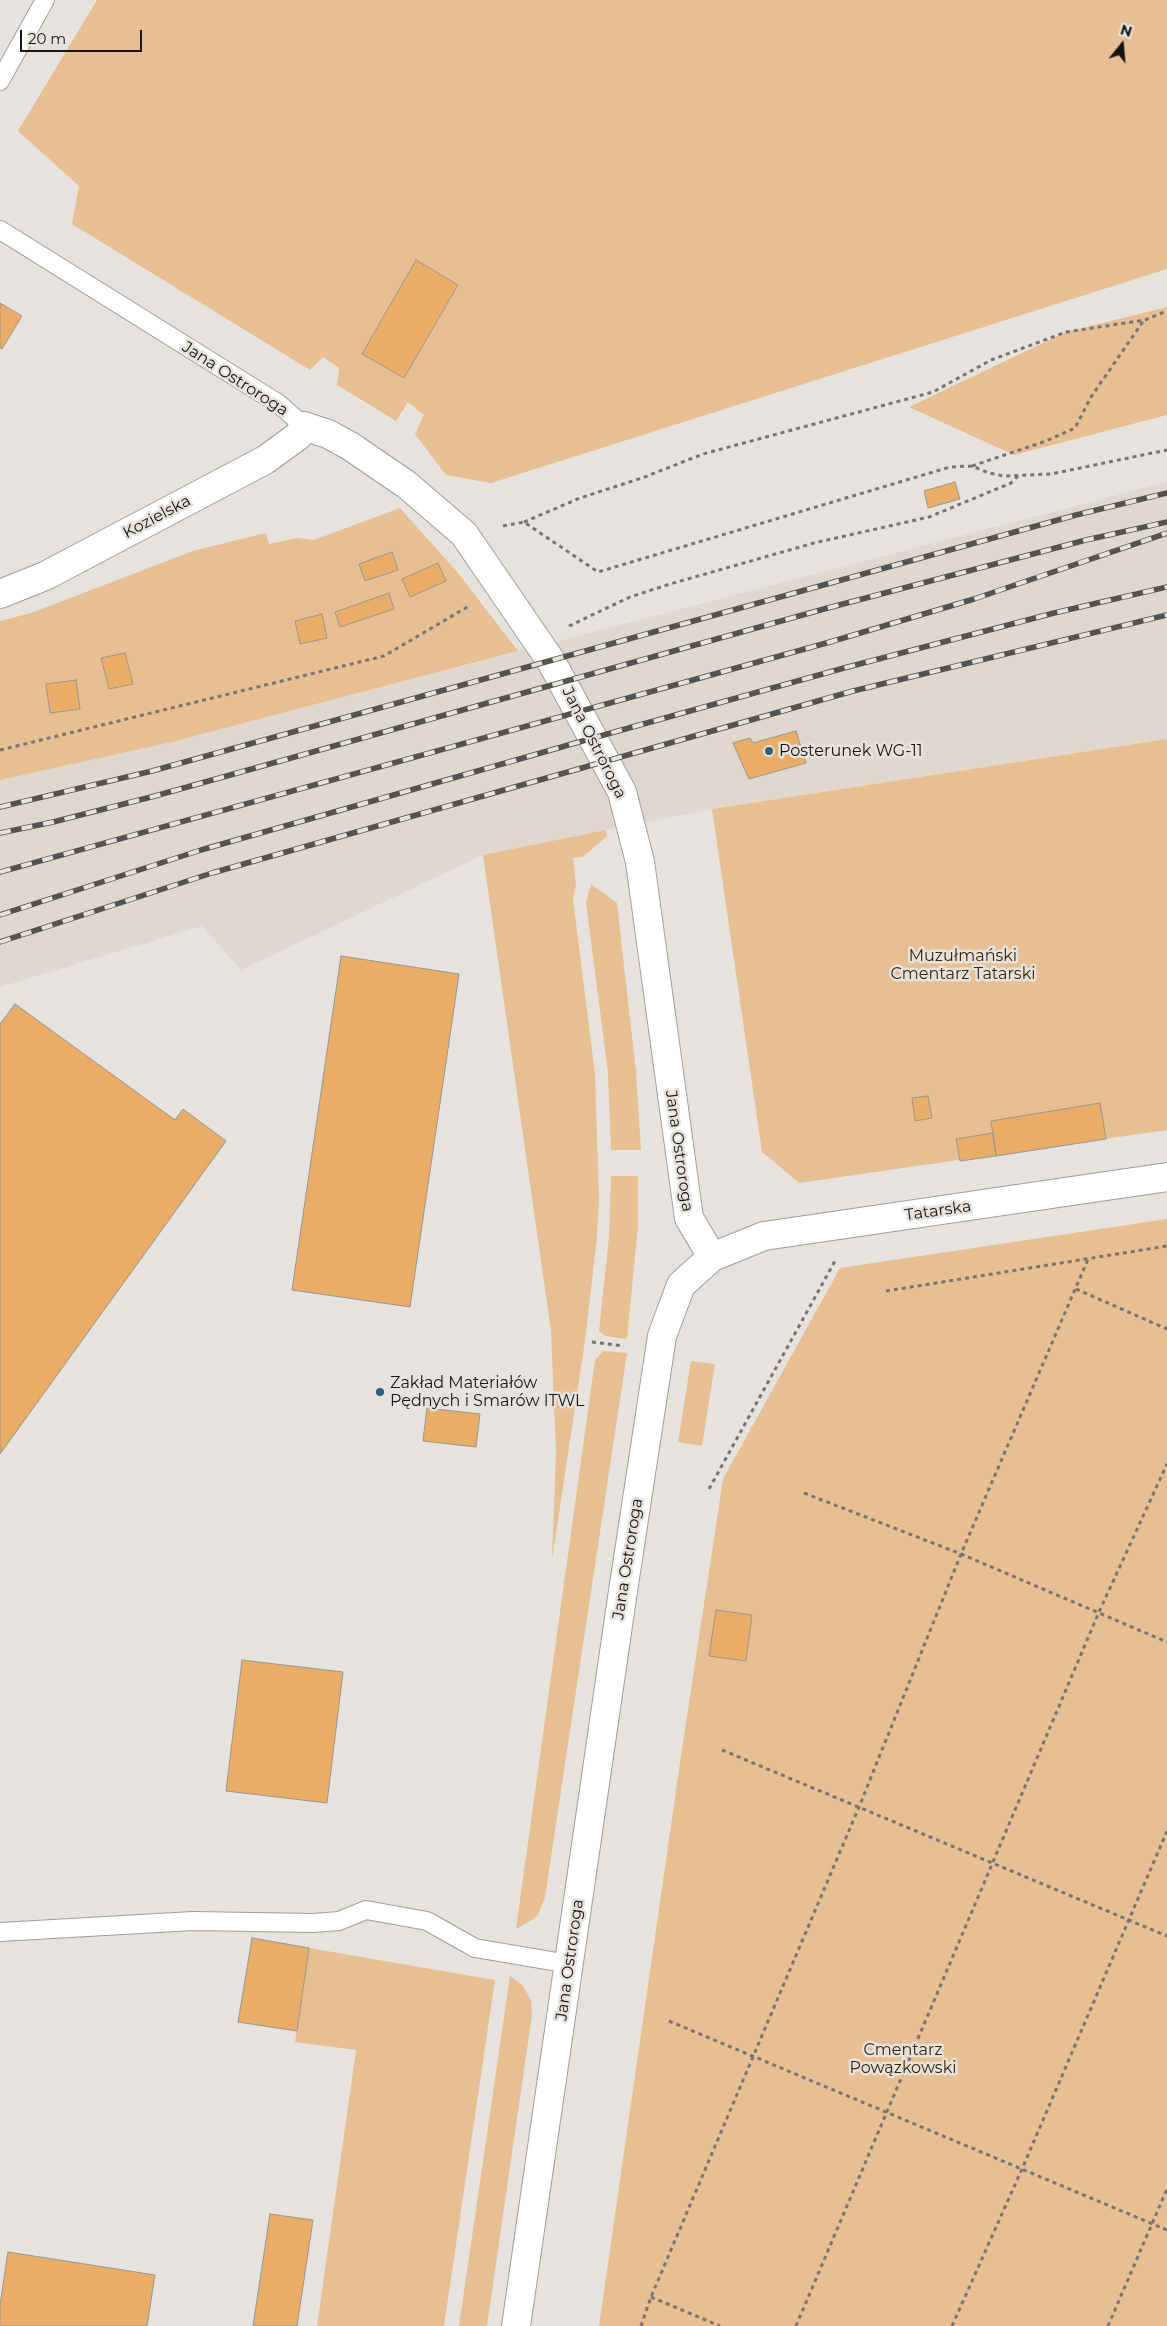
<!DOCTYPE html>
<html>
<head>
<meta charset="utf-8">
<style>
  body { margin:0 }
  #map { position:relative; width:1167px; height:2326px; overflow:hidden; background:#e6e3df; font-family:Montserrat,sans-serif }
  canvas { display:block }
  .north { position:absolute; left:1097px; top:20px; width:50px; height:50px; -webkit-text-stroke:4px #e6e3df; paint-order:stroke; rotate:17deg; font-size:14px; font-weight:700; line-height:20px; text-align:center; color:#161513 }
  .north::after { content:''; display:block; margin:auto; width:18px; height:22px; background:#161513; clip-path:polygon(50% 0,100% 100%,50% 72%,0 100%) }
  .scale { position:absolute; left:20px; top:30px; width:122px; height:22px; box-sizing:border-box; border:2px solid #161513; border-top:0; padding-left:6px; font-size:15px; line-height:18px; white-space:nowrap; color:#161513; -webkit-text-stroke:4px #e6e3df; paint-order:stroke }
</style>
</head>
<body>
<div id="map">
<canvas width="1167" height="2326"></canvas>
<div class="north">N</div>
<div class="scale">20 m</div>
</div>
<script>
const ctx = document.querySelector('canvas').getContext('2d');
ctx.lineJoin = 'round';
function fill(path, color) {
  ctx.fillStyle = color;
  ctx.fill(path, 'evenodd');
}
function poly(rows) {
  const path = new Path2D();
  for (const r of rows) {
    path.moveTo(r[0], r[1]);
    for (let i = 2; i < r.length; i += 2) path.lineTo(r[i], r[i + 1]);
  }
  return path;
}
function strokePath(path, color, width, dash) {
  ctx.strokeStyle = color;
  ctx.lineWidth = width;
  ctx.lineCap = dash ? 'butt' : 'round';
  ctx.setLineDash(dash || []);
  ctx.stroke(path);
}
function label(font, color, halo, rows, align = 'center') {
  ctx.font = font + ' Montserrat,sans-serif';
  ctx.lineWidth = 5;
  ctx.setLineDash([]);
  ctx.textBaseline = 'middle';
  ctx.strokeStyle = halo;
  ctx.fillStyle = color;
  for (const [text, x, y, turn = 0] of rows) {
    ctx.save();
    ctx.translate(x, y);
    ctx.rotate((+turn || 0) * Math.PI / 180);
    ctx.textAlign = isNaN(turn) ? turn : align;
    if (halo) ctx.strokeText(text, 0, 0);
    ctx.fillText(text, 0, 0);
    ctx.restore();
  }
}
fill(poly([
  [1167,482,1167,739,712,809,483,855,241,970,202,926,0,987,0,780,172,742]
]), '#e0d7ce');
fill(poly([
  [97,0,1167,0,1167,269,491,483,446,475,415,434,424,415,408,402,396,421,337,385,339,368,323,357,310,370,72,224,79,186,18,131],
  [416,261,458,285,404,378,362,354],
  [1167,307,1167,415,1014,455,909,407,1066,332],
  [400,508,458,573,518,651,172,742,0,780,0,621,31,613,193,551,266,533,269,544,297,538,314,540],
  [1167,739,1167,1130,799,1183,762,1152,712,809],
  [606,830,607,836,583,857,573,858,576,885,573,899,595,1074,599,1200,597,1237,585,1341,552,1560,556,1453,551,1331,483,855],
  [591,884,617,903,636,1072,641,1150,611,1150,608,1072,586,903],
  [611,1176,638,1176,638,1225,627,1339,605,1336,599,1331,609,1237],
  [1167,1219,1167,2326,599,2326,682,1749,723,1479,840,1268],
  [603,1351,627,1353,545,1897,538,1915,532,1920,516,1929,595,1360],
  [691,1361,715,1364,702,1446,678,1442],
  [309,1948,495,1980,444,2326,317,2326,356,2050,295,2042],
  [510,1976,522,1985,531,2000,532,2015,487,2326,459,2326]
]), '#e7bf92');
const building = poly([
  [416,260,458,285,404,378,362,354,416,260],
  [0,303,22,316,2,349,0,348,0,303],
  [955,482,960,499,928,508,924,491,955,482],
  [392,552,398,570,365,581,359,564,392,552],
  [438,563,446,581,410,597,402,579,438,563],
  [389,593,394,609,340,627,335,612,389,593],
  [322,614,327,638,300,644,295,621,322,614],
  [125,653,133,684,109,689,101,658,125,653],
  [76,680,80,709,50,713,46,684,76,680],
  [796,731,806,763,749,779,733,743,750,738,753,743,796,731],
  [341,956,459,974,410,1307,292,1290,341,956],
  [15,1004,175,1120,183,1109,226,1141,0,1454,0,1024,15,1004],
  [928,1096,932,1118,915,1121,912,1098,928,1096],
  [1100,1103,1106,1139,996,1156,991,1121,1100,1103],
  [993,1133,996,1156,960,1161,956,1139,993,1133],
  [427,1408,480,1414,476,1447,423,1441,427,1408],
  [716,1610,752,1615,746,1661,709,1656,716,1610],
  [242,1660,343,1672,327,1803,226,1791,242,1660],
  [252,1938,309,1948,297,2031,238,2022,252,1938],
  [270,2214,313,2220,297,2326,253,2326,270,2214],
  [8,2252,155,2275,147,2326,0,2326,0,2305,8,2252]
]);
fill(building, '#e9ad67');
strokePath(building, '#989592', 1);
const service = poly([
  [0,81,45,0],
  [0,230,279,404,304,426],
  [0,1932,193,1921,313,1923,339,1921,366,1910,427,1921,475,1948,569,1964]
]);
const minor = poly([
  [0,594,45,576,265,460,298,436,304,426,328,434,350,446,407,485,464,534,551,661,622,792,640,862,689,1218,712,1257],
  [516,2326,623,1591,662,1336,681,1285,712,1257,764,1236,1167,1177]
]);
strokePath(service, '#a09d99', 20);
strokePath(minor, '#a09d99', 30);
strokePath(poly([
  [972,466,1046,441,1075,428,1091,397,1144,320],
  [524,522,580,498,642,478,703,454,933,392,991,360,1066,332,1145,320,1167,311],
  [503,526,524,522,598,572,950,467,972,466,989,473,1004,476,1051,474,1167,450],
  [569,626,630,597,670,584,814,543,929,517,1011,483,1018,476],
  [0,750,384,656,469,606],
  [1076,1289,1167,1329],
  [886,1291,1167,1246],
  [592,1342,624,1346],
  [709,1489,835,1261],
  [804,1493,961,1554,1167,1642],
  [722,1750,1167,1936],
  [669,2021,1167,2230],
  [651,2297,720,2326],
  [641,2326,651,2297,859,1807,961,1554,1089,1257],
  [796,2326,1099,1612,1167,1464],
  [952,2326,1022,2169,1167,1831],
  [1108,2326,1167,2189]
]), '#777573', 3, [4, 4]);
strokePath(service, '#fff', 18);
strokePath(minor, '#fff', 28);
const rail = poly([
  [0,807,152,771,1076,515,1167,493],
  [0,833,53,822,155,796,824,609,1086,540,1167,522],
  [0,872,830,642,974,599,1167,533],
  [0,915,201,850,593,738,844,668,1054,613,1167,587],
  [0,942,212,873,853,691,1167,615]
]);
strokePath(rail, '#555350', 5.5);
strokePath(rail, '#e6e3df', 4, [11]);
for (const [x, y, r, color] of [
  [769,751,5,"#2e617e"],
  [380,1392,5,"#2e617e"]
]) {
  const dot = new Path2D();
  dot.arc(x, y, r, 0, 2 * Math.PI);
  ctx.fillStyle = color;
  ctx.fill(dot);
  strokePath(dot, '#e6e3df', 2);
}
label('16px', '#161513', '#e6e3df', [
  ["Jana Ostroroga",235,379,33],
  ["Kozielska",157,517,-28],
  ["Jana Ostroroga",594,743,63],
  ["Jana Ostroroga",679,1151,82],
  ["Tatarska",938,1211,-8],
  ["Jana Ostroroga",628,1559,-81],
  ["Jana Ostroroga",570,1960,-82]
]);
label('16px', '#161513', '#e6e3df', [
  ["Posterunek WG-11",779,751],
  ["Zakład Materiałów",390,1383],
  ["Pędnych i Smarów ITWL",390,1401]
], 'left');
label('16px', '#3c2405', '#e6e3df', [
  ["Muzułmański",963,956],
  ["Cmentarz Tatarski",963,974],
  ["Cmentarz",903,2050],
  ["Powązkowski",903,2068]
]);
</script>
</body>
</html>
